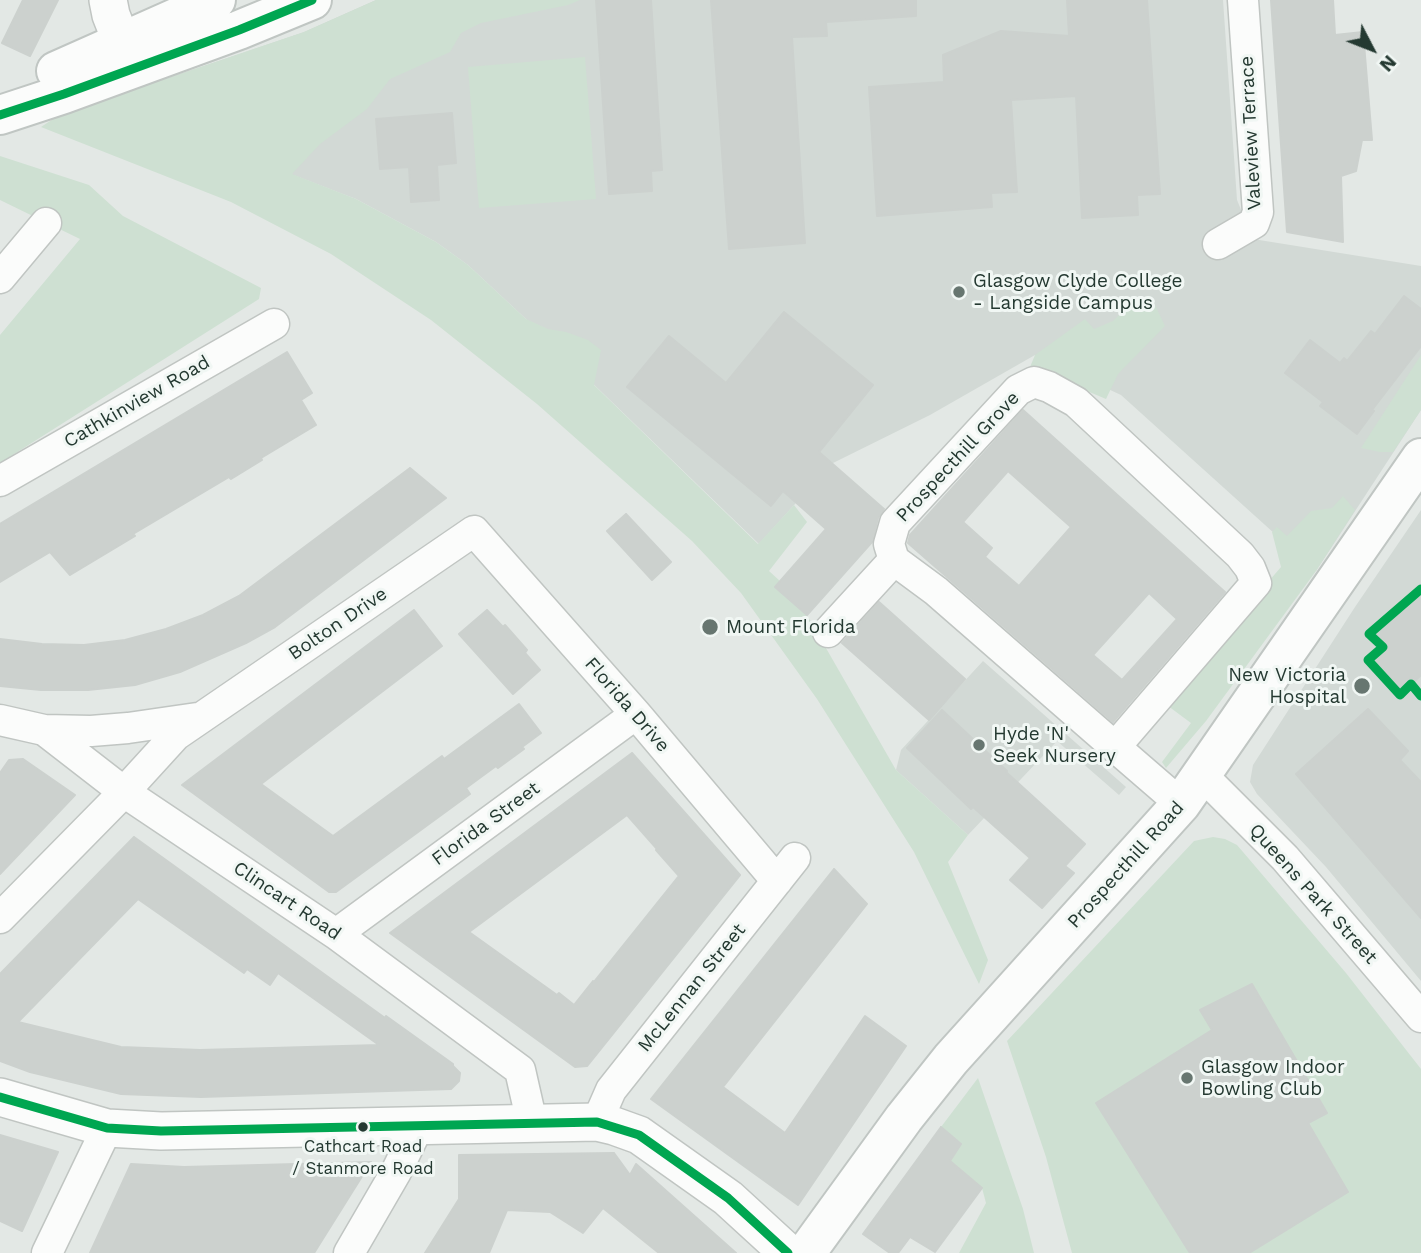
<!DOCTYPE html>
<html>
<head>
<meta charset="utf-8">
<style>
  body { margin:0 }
  #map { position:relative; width:1421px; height:1253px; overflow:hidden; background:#e3e8e5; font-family:"Work Sans",sans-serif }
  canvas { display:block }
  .north { position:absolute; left:1337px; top:14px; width:70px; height:70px; -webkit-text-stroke:5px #f1f7f4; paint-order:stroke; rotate:132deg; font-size:19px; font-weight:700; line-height:28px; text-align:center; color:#243931 }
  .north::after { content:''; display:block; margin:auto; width:24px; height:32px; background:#243931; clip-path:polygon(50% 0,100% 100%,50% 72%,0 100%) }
</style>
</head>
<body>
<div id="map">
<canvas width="1421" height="1253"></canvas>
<div class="north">N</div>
</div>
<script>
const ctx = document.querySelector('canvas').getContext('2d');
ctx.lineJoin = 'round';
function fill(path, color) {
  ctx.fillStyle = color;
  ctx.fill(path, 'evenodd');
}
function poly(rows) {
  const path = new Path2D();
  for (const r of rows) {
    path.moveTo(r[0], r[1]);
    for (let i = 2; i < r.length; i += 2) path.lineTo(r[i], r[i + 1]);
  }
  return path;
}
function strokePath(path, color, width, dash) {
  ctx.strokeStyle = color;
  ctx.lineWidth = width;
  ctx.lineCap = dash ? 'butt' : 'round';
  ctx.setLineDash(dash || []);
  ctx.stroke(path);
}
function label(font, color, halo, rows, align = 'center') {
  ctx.font = font + ' "Work Sans",sans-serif';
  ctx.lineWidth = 6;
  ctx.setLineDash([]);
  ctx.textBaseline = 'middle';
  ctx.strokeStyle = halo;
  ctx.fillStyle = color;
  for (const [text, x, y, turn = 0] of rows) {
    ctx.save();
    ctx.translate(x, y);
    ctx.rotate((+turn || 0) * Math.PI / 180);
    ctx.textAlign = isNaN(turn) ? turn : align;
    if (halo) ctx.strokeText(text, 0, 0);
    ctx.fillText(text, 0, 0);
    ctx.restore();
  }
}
fill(poly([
  [376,0,1223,0,1237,200,1253,239,1421,266,1421,410,1316,571,1121,395,1035,355,930,415,831,464,759,544,526,319,468,265,436,242,356,199,296,176,59,115,304,32],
  [1421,510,1421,981,1326,867,1257,794,1250,782,1253,765,1355,607],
  [983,661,1126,787,1119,795,1057,741,968,835,896,770,901,750]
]), '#d2d9d5');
fill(poly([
  [376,0,580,0,568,5,481,23,461,33,450,52,390,79,367,109,320,144,292,174,356,199,436,242,468,265,526,319,548,329,566,332,588,340,601,350,594,385,758,544,794,505,807,522,769,571,780,581,775,587,807,615,896,770,968,835,948,862,988,960,979,984,914,852,817,699,741,593,692,541,537,404,431,320,331,254,231,202,41,127,59,115,304,32],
  [585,57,596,199,479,208,468,67],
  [0,156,89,185,123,216,261,288,259,299,0,463,0,335,80,239,0,200],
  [1136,298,1155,305,1165,326,1118,374,1106,399,1030,367,1035,355,1085,319,1094,329,1113,321],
  [1421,355,1421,410,1393,452,1380,452,1361,448],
  [1343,496,1355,510,1316,571,1206,721,1166,768,1162,762,1191,723,1164,703,1281,567,1272,532,1277,527,1287,536,1311,511,1332,508],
  [1213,837,1225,839,1237,845,1249,859,1346,973,1421,1069,1421,1253,1072,1253,1046,1157,1007,1041,1194,841],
  [978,1078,1023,1209,1034,1253,959,1253,986,1203,982,1188,950,1161,941,1127]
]), '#cee0d2');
const building = poly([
  [23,0,58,0,30,56,2,43,23,0],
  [596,0,651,0,662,170,651,171,652,191,609,194,596,0],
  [711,0,916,0,916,16,826,22,827,36,792,37,805,243,729,249,711,0],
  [1067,0,1147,0,1160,194,1137,195,1138,215,1082,218,1076,96,1011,100,1017,192,991,193,992,207,877,216,869,87,944,82,943,55,1001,31,1069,36,1067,0],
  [1271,0,1333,0,1335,35,1363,32,1372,140,1362,140,1356,171,1341,176,1343,242,1287,232,1271,0],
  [452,113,456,163,437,165,439,200,411,202,409,167,380,169,376,119,452,113],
  [1404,296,1421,309,1421,346,1372,410,1374,411,1357,434,1320,406,1323,402,1285,373,1310,340,1340,363,1344,358,1347,361,1371,331,1375,334,1404,296],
  [784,312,873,385,819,452,884,509,878,518,872,542,807,615,775,587,826,529,783,491,771,506,627,387,669,336,726,383,784,312],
  [287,352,312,393,301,400,316,425,261,458,262,460,231,479,229,477,133,534,135,536,70,575,50,552,0,582,0,524,287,352],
  [1023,410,1225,592,1113,722,908,543,910,535,1023,410],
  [1008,471,1071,527,1019,586,985,557,992,548,963,522,1008,471],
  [1149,593,1177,619,1122,680,1093,655,1149,593],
  [410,468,446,498,275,627,246,643,180,672,135,685,88,690,41,690,0,686,0,639,42,644,84,645,125,640,166,629,203,615,239,596,410,468],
  [626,514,671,562,652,580,607,531,626,514],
  [1421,589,1421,675,1400,695,1368,660,1383,647,1369,634,1421,589],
  [879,602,965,679,929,720,842,643,879,602],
  [414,610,442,646,261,784,333,836,442,756,444,759,519,704,541,733,522,747,524,749,498,768,496,766,466,788,470,794,336,892,329,892,182,785,414,610],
  [487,610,503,627,505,625,527,650,525,653,540,670,513,694,459,634,487,610],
  [1368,709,1408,751,1400,760,1421,782,1421,918,1296,774,1368,709],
  [942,710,1007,771,1006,772,1085,844,1065,866,1074,873,1042,908,1010,880,1030,858,973,807,971,809,907,748,942,710],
  [632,753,740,875,587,1066,575,1067,390,933,632,753],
  [627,815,657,849,656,850,679,876,594,982,593,981,574,1005,559,993,557,995,469,932,627,815],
  [23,759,75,795,0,874,0,773,9,760,23,759],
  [134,837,385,1018,386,1016,453,1064,453,1066,460,1073,459,1081,451,1089,201,1097,121,1094,30,1072,0,1061,0,974,134,837],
  [138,899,244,973,247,969,270,985,278,973,379,1045,200,1050,121,1047,18,1022,138,899],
  [834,869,867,904,723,1087,785,1133,865,1016,906,1046,798,1205,651,1099,834,869],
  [1252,984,1327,1113,1308,1123,1348,1192,1249,1253,1190,1253,1096,1103,1212,1030,1200,1010,1252,984],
  [941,1127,961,1144,950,1161,982,1188,935,1252,910,1237,898,1253,890,1253,863,1234,941,1127],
  [0,1135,58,1152,22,1231,0,1221,0,1135],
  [614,1153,630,1175,636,1164,736,1253,659,1253,603,1208,583,1233,550,1212,507,1210,489,1253,425,1253,459,1199,459,1155,614,1153],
  [371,1162,314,1253,90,1253,131,1164,184,1167,371,1162]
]);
fill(building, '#ccd1ce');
strokePath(building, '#ccd1ce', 2);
const minor = poly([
  [1218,244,1254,223,1258,212,1243,0],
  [0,278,46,223],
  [0,481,274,324],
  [828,632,894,560],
  [0,720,44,730,124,792,336,934,520,1070,532,1123],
  [44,730,91,731,128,728,197,718],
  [1115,747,1256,583,1250,568,1240,555,1076,402,1049,387,1034,382,1018,390,895,523,889,544,894,560,936,591,1115,747,1181,804],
  [1202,775,1285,858,1421,1017],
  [0,918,124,792,176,735,474,531,636,714,777,881],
  [336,934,636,714],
  [597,1122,611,1090,795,858],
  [47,1253,107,1128],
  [349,1253,396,1172,419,1125]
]);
const tertiary = poly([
  [108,0,111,15,122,43],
  [0,1097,107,1128,161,1131,597,1122,614,1126,639,1135,728,1198,788,1253]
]);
const secondary = poly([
  [56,71,216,0],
  [0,115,64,94,239,30,312,0],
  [806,1253,904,1118,951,1059,1181,804,1421,458]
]);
strokePath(minor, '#c0c5c2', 33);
strokePath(tertiary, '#c0c5c2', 40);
strokePath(secondary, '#c0c6c3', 42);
strokePath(minor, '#fbfcfb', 30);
strokePath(tertiary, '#fbfcfb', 37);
strokePath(secondary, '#fbfcfb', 38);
strokePath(poly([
  [0,115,64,94,239,30,312,0],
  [1421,589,1369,634,1383,647,1368,660,1400,695,1411,684,1421,696],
  [0,1097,107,1128,161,1131,597,1122,639,1135,728,1198,788,1253]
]), '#00a651', 9);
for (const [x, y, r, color] of [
  [959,292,7,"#677670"],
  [710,627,9,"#677670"],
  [1362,686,9,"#677670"],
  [979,745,7,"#677670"],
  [1187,1078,7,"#677670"],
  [363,1127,6,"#243931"]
]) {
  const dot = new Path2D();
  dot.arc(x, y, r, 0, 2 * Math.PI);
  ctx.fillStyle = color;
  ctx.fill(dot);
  strokePath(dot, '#f1f7f4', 2.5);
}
label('17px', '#243931', '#f1f7f4', [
  ["Cathcart Road",363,1147],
  ["/ Stanmore Road",363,1169]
]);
label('19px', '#243931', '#f1f7f4', [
  ["Valeview Terrace",1251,133,-93],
  ["Cathkinview Road",137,402,-30],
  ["Prospecthill Grove",958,457,-47],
  ["Bolton Drive",338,624,-34],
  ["Florida Drive",627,705,49],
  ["Florida Street",486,824,-36],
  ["Prospecthill Road",1126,865,-48],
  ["Queens Park Street",1313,894,48],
  ["Clincart Road",287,901,34],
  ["McLennan Street",692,988,-51]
]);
label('19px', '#243931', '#f1f7f4', [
  ["Glasgow Clyde College",973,281],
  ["- Langside Campus",973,303],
  ["Mount Florida",726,627],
  ["New Victoria",1346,675,"right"],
  ["Hospital",1346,697,"right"],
  ["Hyde 'N'",993,734],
  ["Seek Nursery",993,756],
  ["Glasgow Indoor",1201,1067],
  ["Bowling Club",1201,1089]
], 'left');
</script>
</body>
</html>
